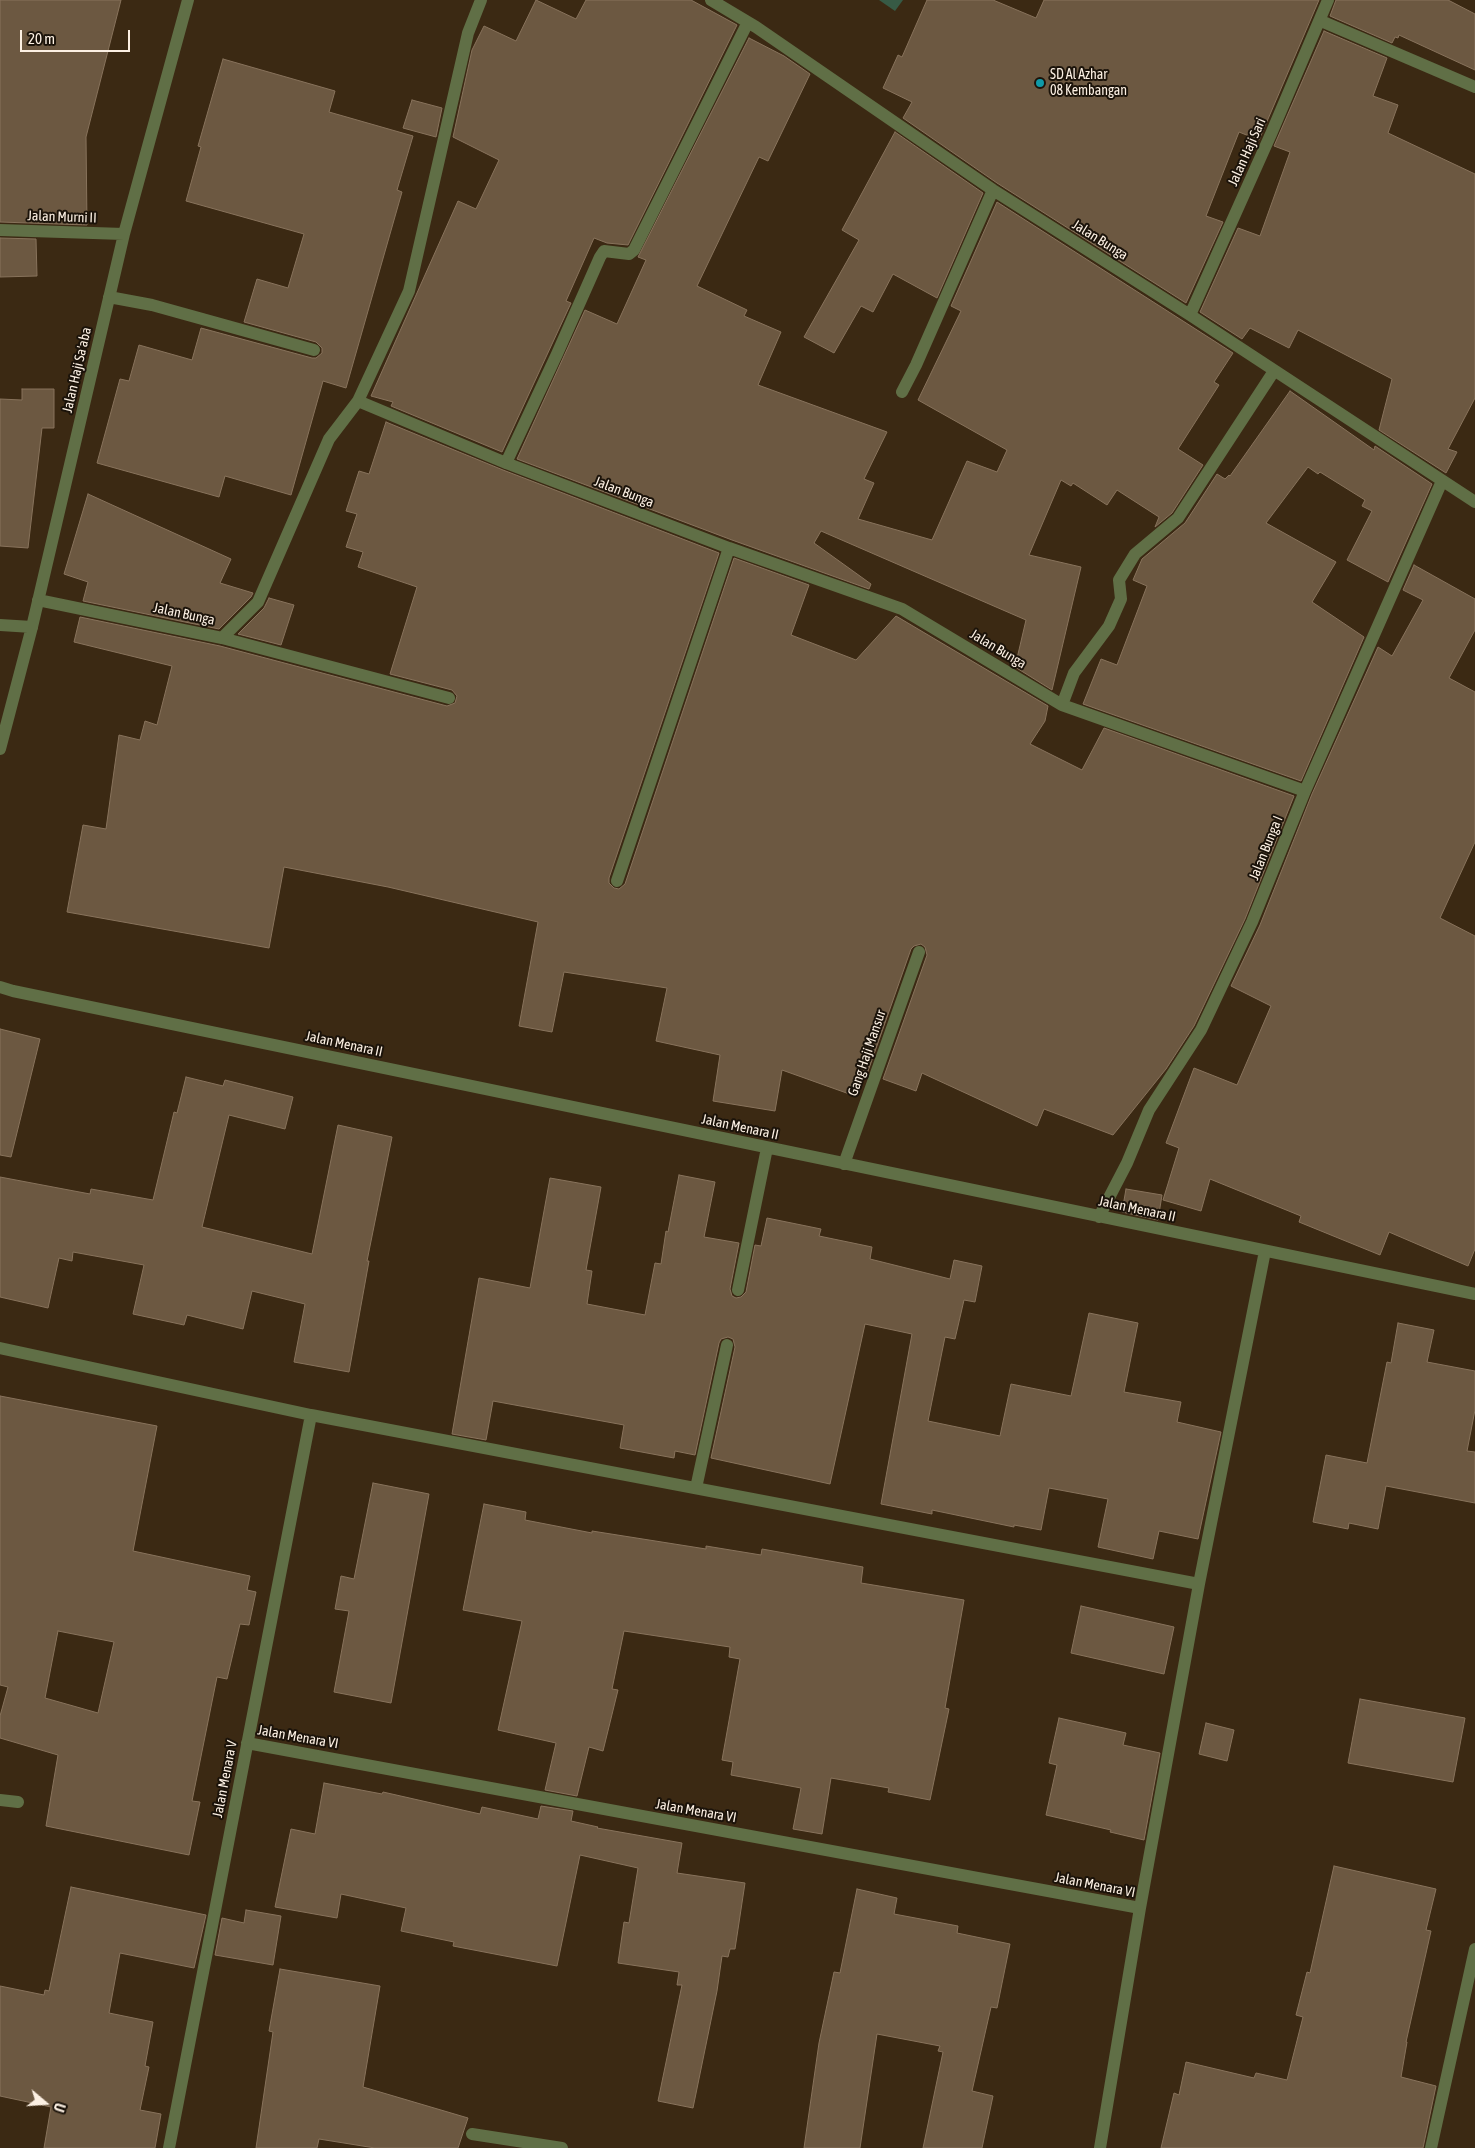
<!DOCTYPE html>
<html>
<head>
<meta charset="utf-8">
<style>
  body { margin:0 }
  #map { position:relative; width:1475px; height:2148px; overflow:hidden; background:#3b2913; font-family:"Asap Condensed",sans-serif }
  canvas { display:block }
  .north { position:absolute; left:20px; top:2078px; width:50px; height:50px; -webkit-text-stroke:4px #1b130a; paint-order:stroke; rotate:108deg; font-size:14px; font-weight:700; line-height:20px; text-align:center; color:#fcf0e3 }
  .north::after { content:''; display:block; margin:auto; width:18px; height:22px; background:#fcf0e3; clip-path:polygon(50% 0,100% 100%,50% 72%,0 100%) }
  .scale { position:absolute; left:20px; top:30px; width:110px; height:22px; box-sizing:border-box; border:2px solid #fcf0e3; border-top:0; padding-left:6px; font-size:15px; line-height:18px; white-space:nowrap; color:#fcf0e3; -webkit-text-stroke:4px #1b130a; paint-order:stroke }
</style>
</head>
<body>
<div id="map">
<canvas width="1475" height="2148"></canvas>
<div class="north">U</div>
<div class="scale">20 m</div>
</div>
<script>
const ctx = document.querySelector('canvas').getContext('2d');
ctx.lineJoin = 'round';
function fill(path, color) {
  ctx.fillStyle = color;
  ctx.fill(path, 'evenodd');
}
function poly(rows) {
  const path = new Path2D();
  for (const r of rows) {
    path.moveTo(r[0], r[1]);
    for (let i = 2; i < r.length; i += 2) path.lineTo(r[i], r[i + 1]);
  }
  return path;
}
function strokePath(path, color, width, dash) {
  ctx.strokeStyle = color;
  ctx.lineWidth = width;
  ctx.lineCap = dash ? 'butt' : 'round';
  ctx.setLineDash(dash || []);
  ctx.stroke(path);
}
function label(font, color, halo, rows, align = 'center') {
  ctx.font = font + ' "Asap Condensed",sans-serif';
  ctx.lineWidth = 4;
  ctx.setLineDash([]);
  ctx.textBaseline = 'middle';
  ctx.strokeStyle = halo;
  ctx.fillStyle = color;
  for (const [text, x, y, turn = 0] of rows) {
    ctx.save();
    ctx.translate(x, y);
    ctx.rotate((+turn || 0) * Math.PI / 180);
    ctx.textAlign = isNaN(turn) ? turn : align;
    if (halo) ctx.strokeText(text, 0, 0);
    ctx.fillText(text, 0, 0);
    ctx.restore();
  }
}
fill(poly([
  [879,0,903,0,895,11]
]), '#375a45');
const building = poly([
  [0,0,121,0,86,137,87,225,0,222,0,0],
  [536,0,576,19,586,0,691,0,737,25,628,245,607,243,594,238,566,301,571,303,502,452,391,406,393,402,371,396,458,201,476,209,499,160,453,137,472,50,484,26,516,41,536,0],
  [927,0,993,0,1036,18,1044,0,1319,0,1259,140,1239,132,1206,216,1223,222,1186,303,997,183,903,118,912,102,883,88,898,55,902,57,927,0],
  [1336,0,1448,0,1475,14,1475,70,1399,35,1398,38,1395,37,1392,43,1330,16,1336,0],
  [1324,31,1387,58,1373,96,1398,105,1388,133,1475,174,1475,398,1448,449,1457,452,1446,473,1379,430,1392,379,1298,330,1289,348,1250,328,1242,339,1200,312,1238,228,1260,236,1290,152,1274,146,1324,31],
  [749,38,784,56,810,74,768,161,759,157,697,286,747,310,744,316,781,332,758,385,887,432,864,479,874,483,858,519,932,540,967,461,997,472,1007,450,918,400,961,311,951,306,997,202,1233,353,1214,382,1219,385,1178,449,1203,465,1172,513,1155,527,1159,517,1117,490,1107,505,1073,483,1071,486,1061,480,1029,555,1081,567,1052,690,1015,667,1026,620,821,531,814,543,871,584,869,589,732,540,517,459,585,310,617,324,646,260,638,257,749,38],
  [223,59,335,91,329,112,413,136,397,190,402,192,346,388,323,381,291,495,225,476,219,497,97,463,120,379,129,381,139,345,192,360,201,328,312,358,316,358,322,353,322,348,316,342,244,322,257,279,288,288,304,234,186,201,201,147,198,146,223,59],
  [412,100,442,108,436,137,403,128,412,100],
  [895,132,983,193,937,298,893,274,873,312,861,306,834,353,804,337,859,240,842,230,895,132],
  [0,238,36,239,37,276,0,277,0,238],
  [22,389,54,389,54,428,42,428,28,548,0,546,0,399,22,400,22,389],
  [1290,391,1374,450,1375,446,1432,484,1388,582,1347,560,1372,511,1362,506,1365,500,1320,472,1318,474,1308,467,1266,523,1336,562,1312,602,1364,637,1301,781,1083,704,1101,659,1117,665,1147,586,1133,580,1142,559,1185,523,1217,474,1225,479,1229,475,1230,476,1290,391],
  [386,422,503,470,719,553,609,878,609,883,614,888,619,889,625,884,734,558,809,585,791,635,856,660,896,616,1048,706,1045,721,1030,744,1082,770,1104,728,1294,796,1245,919,1194,1026,1166,1069,1113,1135,1044,1109,1037,1126,922,1073,916,1091,883,1079,927,955,925,947,921,944,914,946,911,949,867,1074,863,1073,855,1096,782,1070,775,1111,713,1101,720,1055,656,1041,667,988,564,972,552,1032,519,1026,538,922,388,887,284,867,269,948,67,912,83,825,106,829,119,735,140,740,145,721,157,725,172,666,74,642,80,617,220,646,447,706,455,703,457,696,452,690,390,674,417,587,358,567,363,552,346,547,357,514,346,511,359,471,369,474,386,422],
  [88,494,231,559,220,583,253,593,251,597,219,629,83,601,88,582,64,574,88,494],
  [1414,565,1475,599,1475,630,1449,678,1475,692,1475,842,1440,918,1475,936,1475,1249,1468,1266,1389,1232,1380,1255,1299,1222,1301,1216,1210,1179,1201,1211,1163,1200,1179,1148,1166,1143,1194,1068,1237,1085,1271,1006,1231,986,1260,925,1312,794,1378,647,1392,656,1423,600,1403,590,1414,565],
  [269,598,294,605,281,645,238,634,264,608,269,598],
  [0,1029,40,1039,11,1157,0,1155,0,1029],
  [186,1077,223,1086,225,1080,293,1097,285,1129,229,1115,202,1227,312,1254,338,1125,392,1137,367,1261,369,1261,349,1372,294,1362,305,1304,252,1291,243,1329,187,1315,184,1325,133,1314,144,1265,73,1252,72,1261,59,1258,48,1308,0,1297,0,1177,90,1194,91,1189,153,1200,174,1112,177,1113,186,1077],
  [679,1175,715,1182,704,1237,739,1243,730,1289,732,1296,736,1298,741,1297,746,1292,755,1245,761,1246,767,1218,821,1229,819,1236,872,1247,870,1259,950,1279,954,1260,982,1266,975,1302,964,1300,955,1339,945,1337,928,1421,1000,1436,1011,1384,1071,1396,1089,1313,1138,1323,1124,1392,1181,1402,1177,1422,1221,1432,1198,1539,1159,1531,1153,1559,1098,1547,1108,1499,1049,1488,1041,1530,1014,1525,1014,1527,932,1510,932,1514,881,1504,912,1334,865,1324,830,1484,711,1458,735,1347,733,1339,728,1337,721,1339,719,1343,695,1455,675,1451,674,1458,620,1448,624,1425,493,1401,486,1440,452,1434,479,1278,530,1288,550,1178,601,1187,586,1270,592,1271,587,1304,645,1315,655,1263,661,1264,666,1231,668,1232,679,1175],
  [1126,1189,1162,1195,1158,1220,1122,1212,1126,1189],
  [1398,1323,1434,1330,1427,1362,1475,1371,1475,1410,1467,1451,1475,1452,1475,1503,1386,1486,1378,1529,1349,1523,1348,1529,1313,1522,1326,1455,1367,1463,1387,1362,1391,1363,1398,1323],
  [0,1396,157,1426,133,1551,250,1576,247,1590,256,1592,249,1625,240,1624,227,1679,217,1677,192,1801,200,1802,189,1855,46,1826,58,1755,0,1738,0,1716,8,1687,0,1685,0,1396],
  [58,1631,114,1642,98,1713,45,1698,58,1631],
  [373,1483,429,1494,391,1703,334,1692,349,1611,335,1609,341,1576,354,1579,373,1483],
  [484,1504,526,1512,525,1520,592,1533,592,1531,706,1549,706,1546,761,1555,762,1549,863,1567,861,1583,964,1600,945,1708,949,1709,930,1800,888,1792,889,1788,831,1778,822,1834,793,1829,801,1788,731,1775,733,1762,722,1760,740,1659,729,1657,730,1647,624,1631,612,1689,618,1690,603,1751,589,1747,577,1796,545,1790,556,1743,498,1730,522,1621,463,1610,484,1504],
  [1081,1606,1174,1627,1164,1674,1071,1653,1081,1606],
  [1360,1699,1465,1718,1453,1782,1348,1763,1360,1699],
  [1059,1718,1126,1733,1123,1745,1160,1753,1144,1840,1110,1832,1111,1830,1046,1815,1057,1765,1049,1763,1059,1718],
  [1206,1723,1234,1730,1227,1761,1199,1754,1206,1723],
  [324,1783,382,1794,383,1792,480,1814,482,1807,538,1819,541,1806,573,1811,571,1821,598,1827,597,1828,682,1843,677,1873,745,1883,735,1949,730,1949,728,1957,722,1956,717,1991,693,2108,658,2101,682,1985,677,1985,679,1972,618,1963,624,1922,629,1923,638,1868,580,1855,557,1966,453,1946,454,1942,401,1931,406,1908,341,1894,337,1918,275,1907,291,1829,315,1834,324,1783],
  [1334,1866,1436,1889,1426,1930,1431,1931,1406,2042,1407,2042,1401,2077,1436,2086,1423,2148,1161,2148,1174,2093,1179,2095,1186,2062,1254,2078,1256,2073,1287,2080,1303,2017,1296,2015,1307,1972,1310,1973,1334,1866],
  [71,1887,206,1915,194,1968,120,1953,109,2013,153,2022,145,2066,149,2067,140,2110,161,2114,155,2148,44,2148,51,2107,0,2096,0,1986,44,1995,45,1990,49,1991,71,1887],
  [857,1889,897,1898,894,1914,958,1926,957,1933,1010,1944,997,2008,991,2007,972,2091,993,2096,982,2148,923,2148,943,2052,938,2051,940,2046,877,2034,860,2148,804,2148,819,2043,834,1972,840,1973,857,1889],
  [246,1910,281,1916,273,1965,215,1955,222,1918,244,1923,246,1910],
  [280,1969,380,1986,363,2087,468,2118,458,2148,375,2148,319,2139,317,2148,256,2148,273,2032,269,2031,280,1969]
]);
fill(building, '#6c5841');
strokePath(building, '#88735c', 1);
strokePath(poly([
  [0,1800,18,1802]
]), '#606f46', 12);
strokePath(poly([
  [711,0,756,27,993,190,1190,315,1475,502],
  [1321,21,1475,87],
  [0,230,124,234],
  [109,297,152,305,314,350],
  [1190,315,1271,134,1328,0],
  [902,392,916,365,993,190],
  [358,401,506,463,729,548,902,609,1062,705,1305,791],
  [506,463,557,354,600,257,604,251,629,254,634,250,748,22],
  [38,600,222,638,449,698],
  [32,627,124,234,188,0],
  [222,638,258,602,329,439,358,401,409,291,468,33,481,0],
  [1062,705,1074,673,1109,626,1121,599,1119,580,1135,554,1178,518,1274,371],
  [617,881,729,548],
  [0,987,13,991,1475,1294],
  [844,1164,919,952],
  [1099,1217,1127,1163,1149,1110,1201,1030,1252,922,1305,791,1442,481],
  [738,1290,767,1148],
  [0,1348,311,1415,1199,1584],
  [696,1488,727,1345],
  [247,1743,1140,1908],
  [472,2134,562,2148],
  [169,2148,311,1415],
  [1100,2148,1140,1908,1199,1584,1265,1251],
  [1431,2148,1475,1949]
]), '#606f46', 12);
strokePath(poly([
  [0,625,32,627,0,749]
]), '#606f46', 12);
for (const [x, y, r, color] of [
  [1040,83,5,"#0f9aa8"]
]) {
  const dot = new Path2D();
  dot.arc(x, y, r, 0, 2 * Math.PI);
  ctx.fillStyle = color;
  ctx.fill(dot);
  strokePath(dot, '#1b130a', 2);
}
label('14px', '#fcf0e3', '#1b130a', [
  ["SD Al Azhar",1050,75],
  ["08 Kembangan",1050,91]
], 'left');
label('14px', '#fcf0e3', '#1b130a', [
  ["Jalan Haji Sari",1247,152,-66],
  ["Jalan Murni II",62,217,2],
  ["Jalan Bunga",1100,240,32],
  ["Jalan Haji Sa'aba",77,370,-77],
  ["Jalan Bunga",624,492,21],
  ["Jalan Bunga",184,614,12],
  ["Jalan Bunga",998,649,31],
  ["Jalan Bunga I",1266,848,-68],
  ["Jalan Menara II",344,1044,12],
  ["Gang Haji Mansur",867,1053,-71],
  ["Jalan Menara II",740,1127,12],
  ["Jalan Menara II",1137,1209,12],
  ["Jalan Menara VI",298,1737,10],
  ["Jalan Menara V",225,1779,-79],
  ["Jalan Menara VI",696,1811,10],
  ["Jalan Menara VI",1095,1885,11]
]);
</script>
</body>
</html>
